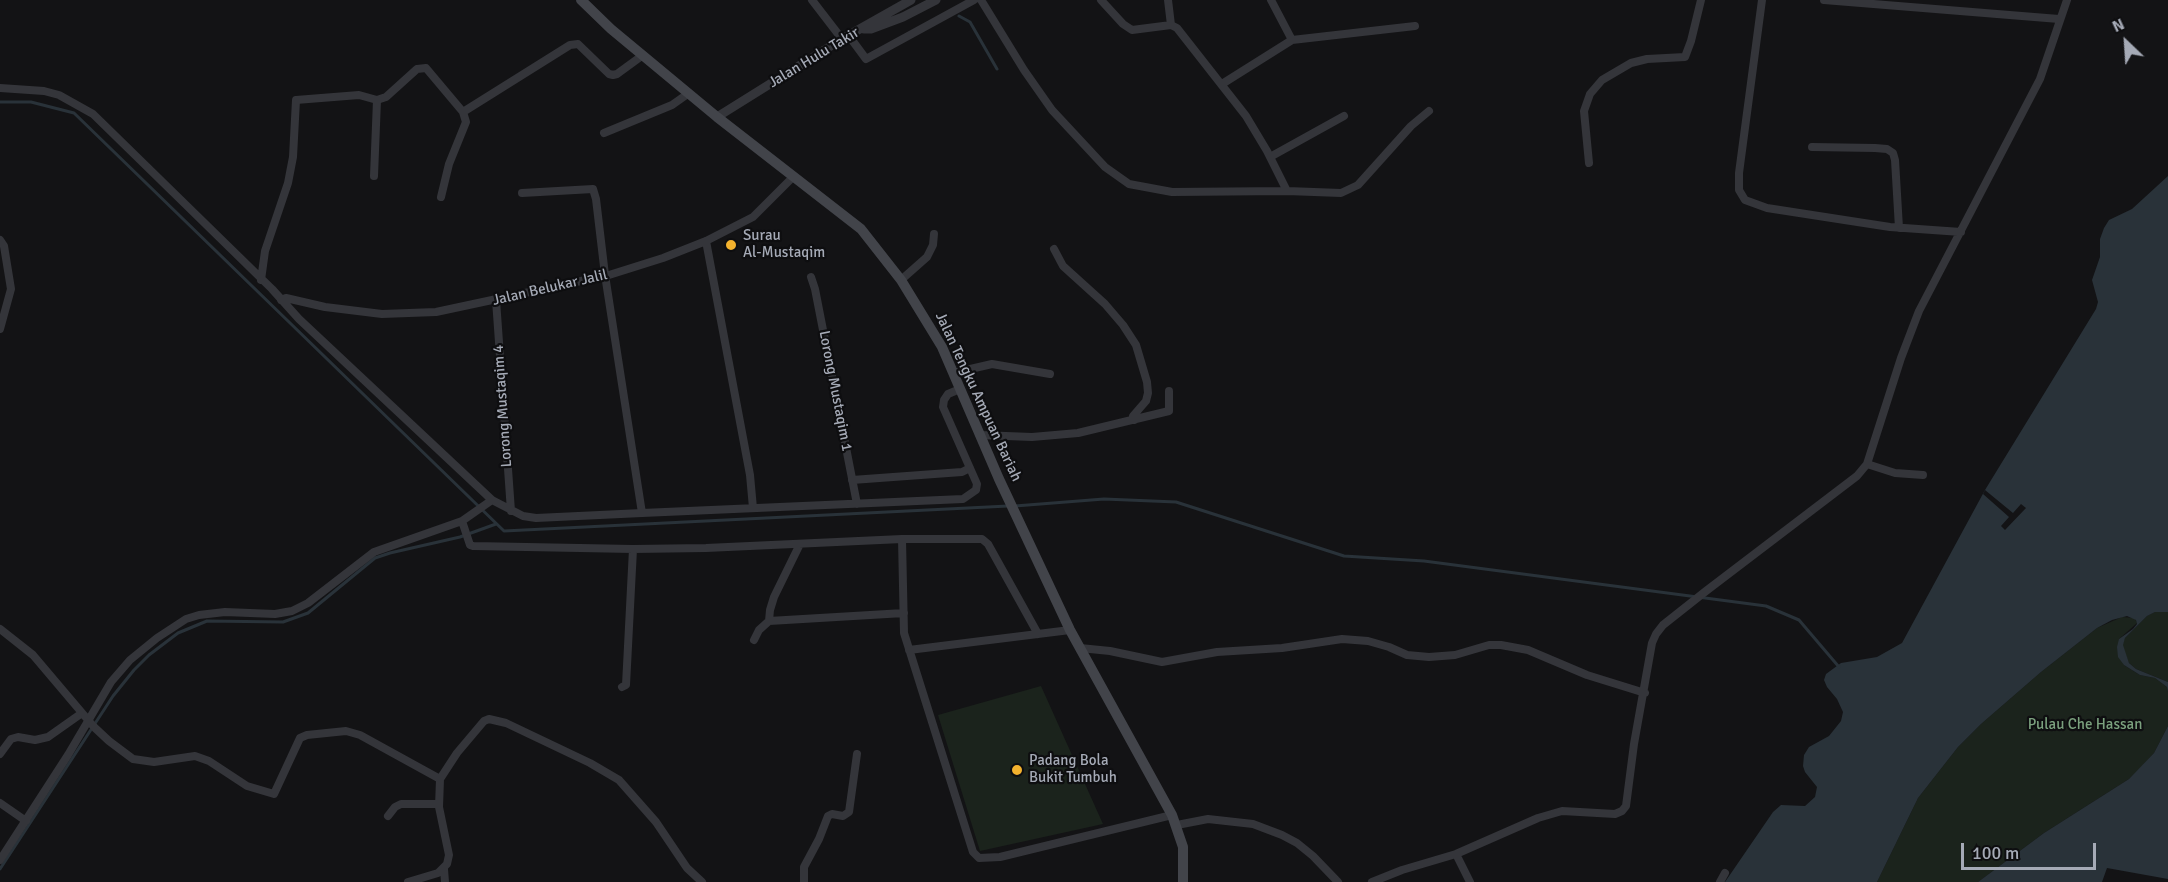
<!DOCTYPE html>
<html>
<head>
<meta charset="utf-8">
<style>
  body { margin:0 }
  #map { position:relative; width:2168px; height:882px; overflow:hidden; background:#131315; font-family:Signika,sans-serif }
  canvas { display:block }
  .north { position:absolute; left:2096px; top:12px; width:60px; height:60px; -webkit-text-stroke:4px #0e0e10; paint-order:stroke; rotate:335deg; font-size:16px; font-weight:700; line-height:24px; text-align:center; color:#a5aab6 }
  .north::after { content:''; display:block; margin:auto; width:21px; height:27px; background:#a5aab6; clip-path:polygon(50% 0,100% 100%,50% 72%,0 100%) }
  .scale { position:absolute; left:1961px; top:843px; width:135px; height:27px; box-sizing:border-box; border:3px solid #a5aab6; border-top:0; padding-left:8px; font-size:18px; line-height:21px; white-space:nowrap; color:#a5aab6; -webkit-text-stroke:4px #0e0e10; paint-order:stroke }
</style>
</head>
<body>
<div id="map">
<canvas width="2168" height="882"></canvas>
<div class="north">N</div>
<div class="scale">100 m</div>
</div>
<script>
const ctx = document.querySelector('canvas').getContext('2d');
ctx.lineJoin = 'round';
function fill(path, color) {
  ctx.fillStyle = color;
  ctx.fill(path, 'evenodd');
}
function poly(rows) {
  const path = new Path2D();
  for (const r of rows) {
    path.moveTo(r[0], r[1]);
    for (let i = 2; i < r.length; i += 2) path.lineTo(r[i], r[i + 1]);
  }
  return path;
}
function strokePath(path, color, width, dash) {
  ctx.strokeStyle = color;
  ctx.lineWidth = width;
  ctx.lineCap = dash ? 'butt' : 'round';
  ctx.setLineDash(dash || []);
  ctx.stroke(path);
}
function label(font, color, halo, rows, align = 'center') {
  ctx.font = font + ' Signika,sans-serif';
  ctx.lineWidth = 4.5;
  ctx.setLineDash([]);
  ctx.textBaseline = 'middle';
  ctx.strokeStyle = halo;
  ctx.fillStyle = color;
  for (const [text, x, y, turn = 0] of rows) {
    ctx.save();
    ctx.translate(x, y);
    ctx.rotate((+turn || 0) * Math.PI / 180);
    ctx.textAlign = isNaN(turn) ? turn : align;
    if (halo) ctx.strokeText(text, 0, 0);
    ctx.fillText(text, 0, 0);
    ctx.restore();
  }
}
fill(poly([
  [2155,612,2168,612,2168,682,2136,669,2129,663,2122,645,2125,638,2147,616],
  [2122,617,2135,618,2137,623,2119,639,2124,665,2140,675,2155,678,2167,687,2168,692,2168,726,2154,753,2142,766,2129,779,2044,833,1978,882,1877,882,1918,798,1958,747,1981,724,2041,672,2097,628],
  [1041,686,1103,824,980,851,938,715]
]), '#1b231c');
fill(poly([
  [2168,176,2168,612,2155,612,2147,616,2125,638,2123,645,2129,663,2136,669,2168,682,2168,692,2167,687,2155,678,2140,675,2124,665,2118,657,2117,647,2119,639,2133,629,2137,624,2136,620,2127,616,2112,620,2097,628,2041,672,1981,724,1958,747,1918,798,1877,882,1725,882,1773,812,1781,805,1805,806,1815,797,1817,787,1805,772,1803,766,1804,755,1809,747,1829,736,1841,721,1843,712,1837,699,1827,687,1824,680,1826,674,1841,663,1877,657,1902,643,1985,490,2096,309,2098,302,2092,280,2100,257,2100,239,2104,228,2109,220,2132,209],
  [2168,726,2168,879,2107,868,2102,882,1978,882,2044,833,2129,779,2154,753]
]), '#293239');
fill(poly([
  [1985,490,2013,513,2021,504,2026,508,2005,530,2001,526,2009,517,1983,494]
]), '#131315');
strokePath(poly([
  [959,16,970,22,997,69],
  [0,102,31,102,74,113,504,531,1008,506],
  [1015,506,1104,499,1176,502,1344,556,1424,561,1766,606,1799,620,1839,667],
  [0,869,113,696,134,670,149,655,178,633,207,621,283,622,308,613,375,558,390,553,460,537,496,524]
]), '#293239', 3);
strokePath(poly([
  [812,0,842,39],
  [981,0,1024,70,1052,110,1105,167,1129,184,1172,192,1287,191,1341,193,1358,185,1411,126,1429,111],
  [1101,0,1123,24,1132,30,1171,25,1177,28,1246,116,1267,151,1287,191],
  [1168,0,1171,25],
  [1271,0,1292,40],
  [1762,0,1739,173,1739,190,1745,200,1767,208,1851,221,1890,227,1961,232],
  [1824,0,2059,19],
  [849,36,866,59,974,0],
  [1222,84,1292,40,1415,26],
  [0,88,44,91,59,95,93,114,272,289,299,319,492,500,523,516,536,518,642,513,605,275,596,199,593,189,522,193],
  [463,112,570,45,578,44,609,74,613,75,617,74,643,55],
  [604,133,672,105,689,93],
  [1812,147,1875,148,1887,149,1893,153,1895,160,1899,228],
  [1270,157,1344,116],
  [1589,163,1584,111,1590,94,1602,80,1631,63,1647,59,1685,57,1691,41,1701,0],
  [374,176,377,100],
  [0,240,4,246,11,289,0,329],
  [706,241,750,475,753,508],
  [1054,249,1063,266,1105,304,1123,325,1136,345,1147,382,1148,393,1146,401,1133,416,1134,420],
  [811,277,815,289,857,504],
  [261,280,265,251,288,183,293,157,296,100,359,95,377,100,386,97,417,69,426,68,463,112,466,122,449,164,441,197],
  [901,280,927,257,933,245,934,234],
  [281,300,286,298,325,307,382,314,436,312,609,275,663,258,706,241,753,217,793,177],
  [496,300,511,511],
  [953,373,992,364,1050,374],
  [980,435,1032,437,1078,433,1169,411,1169,391],
  [1867,464,1895,473,1923,475],
  [852,480,962,472,970,468],
  [642,513,963,499,976,490,977,484,943,407,944,400,948,394,960,389],
  [462,521,470,545,473,546,633,549,626,685,622,687],
  [902,539,904,633,973,852,979,858,1000,857,1172,815],
  [633,549,706,548,902,539,982,539,988,544,1038,634],
  [769,621,770,610,774,597,800,544],
  [0,629,33,655,94,727,109,741,133,759,154,762,195,756,209,761,247,786,274,794,300,738,307,735,346,731,360,735,440,779],
  [754,640,759,630,769,621,904,613],
  [1080,648,1110,651,1162,662,1217,652,1282,648,1342,639,1368,641,1389,647,1407,655,1429,657,1455,655,1489,645,1501,645,1528,650,1587,675,1645,693],
  [909,650,1070,630],
  [0,754,11,739,18,737,35,740,48,737,82,713],
  [0,803,26,821],
  [388,816,395,807,401,804,438,804],
  [1177,825,1208,819,1253,824,1282,835,1297,843,1313,856,1338,882],
  [1456,854,1470,882],
  [0,860,68,755,111,682,130,660,157,638,186,619,199,615,225,612,275,614,292,611,308,603,374,552,462,521,492,500],
  [444,869,445,882],
  [408,882,438,873,447,864,449,855,439,807,440,779,457,753,484,721,489,719,506,723,590,763,619,780,656,822,687,868,702,882],
  [804,882,804,867,819,839,828,816,832,814,843,816,849,812,857,754],
  [1372,882,1402,870,1456,854,1538,818,1562,811,1615,814,1622,811,1626,806,1634,744,1652,643,1656,634,1663,625,1706,591,1857,476,1867,464,1901,358,1919,311,2040,79,2067,0],
  [1720,882,1725,873]
]), '#34353a', 8);
strokePath(poly([
  [864,29,871,29,903,17,936,0],
  [717,117,842,39,911,0]
]), '#34353a', 9);
strokePath(poly([
  [581,0,611,29,717,117,861,229,901,280,942,347,999,479,1070,630,1172,815,1183,847,1183,882]
]), '#42444a', 10);
for (const [x, y, r, color] of [
  [731,245,6,"#f3b22e"],
  [1017,770,6,"#f3b22e"]
]) {
  const dot = new Path2D();
  dot.arc(x, y, r, 0, 2 * Math.PI);
  ctx.fillStyle = color;
  ctx.fill(dot);
  strokePath(dot, '#0e0e10', 2);
}
label('15px', '#a5aab6', '#0e0e10', [
  ["Jalan Hulu Takir",814,58,-31],
  ["Jalan Belukar Jalil",550,288,-13],
  ["Lorong Mustaqim 1",835,391,79],
  ["Jalan Tengku Ampuan Bariah",978,397,65],
  ["Lorong Mustaqim 4",503,406,-94]
]);
label('15px', '#a5aab6', '#0e0e10', [
  ["Surau",743,236],
  ["Al-Mustaqim",743,253],
  ["Padang Bola",1029,761],
  ["Bukit Tumbuh",1029,778]
], 'left');
label('15px', '#7ba17e', '#0e0e10', [
  ["Pulau Che Hassan",2085,725]
]);
</script>
</body>
</html>
